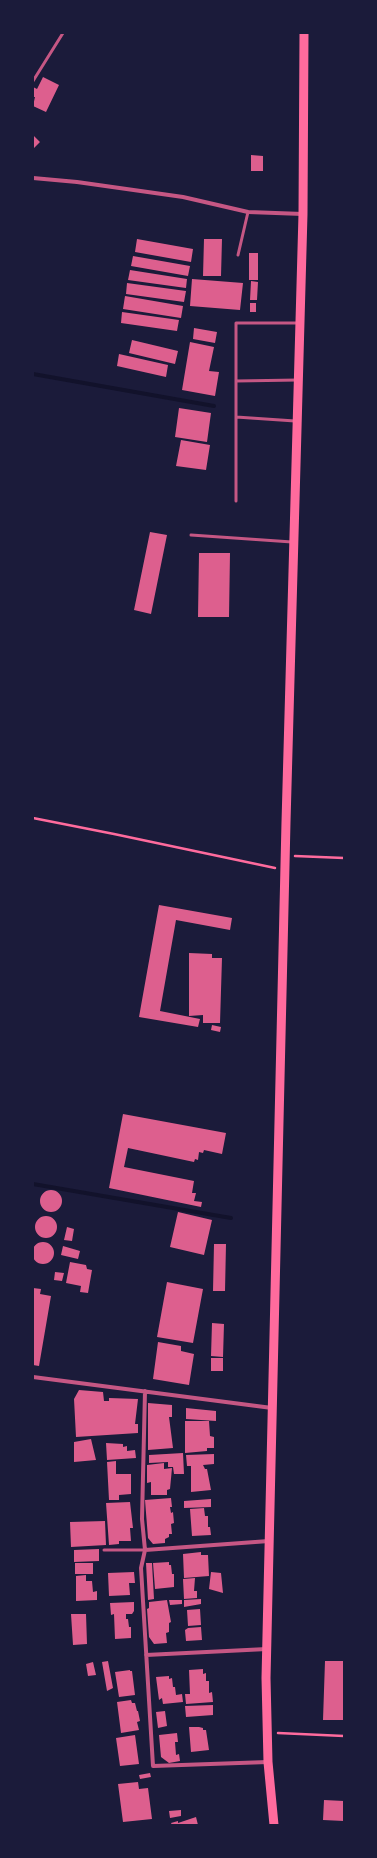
<!DOCTYPE html>
<html>
<head>
<meta charset="utf-8">
<style>
  body { margin:0 }
  #map { position:relative; width:377px; height:1858px; overflow:hidden; background:#1b1b3a; font-family:Ubuntu,sans-serif }
  canvas { display:block }
  .frame { position:absolute; inset:0; border:34px solid #1b1b3a; pointer-events:none }
</style>
</head>
<body>
<div id="map">
<canvas width="377" height="1858"></canvas>
<div class="frame"></div>
</div>
<script>
const ctx = document.querySelector('canvas').getContext('2d');
ctx.lineJoin = 'round';
function poly(rows) {
  const path = new Path2D();
  for (const r of rows) {
    if (r.length === 3) {
      path.moveTo(r[0] + r[2], r[1]);
      path.arc(r[0], r[1], r[2], 0, 2 * Math.PI);
      continue;
    }
    path.moveTo(r[0], r[1]);
    for (let i = 2; i < r.length; i += 2) path.lineTo(r[i], r[i + 1]);
  }
  return path;
}
function strokePath(path, color, width, dash) {
  ctx.strokeStyle = color;
  ctx.lineWidth = width;
  ctx.lineCap = dash ? 'butt' : 'round';
  ctx.setLineDash(dash || []);
  ctx.stroke(path);
}
function fill(path, color) {
  ctx.fillStyle = color;
  ctx.fill(path, 'evenodd');
}
strokePath(poly([
  [33,374,214,406],
  [33,1184,231,1218]
]), '#12122b', 4);
fill(poly([
  [43,77,59,85,46,112,33,106,35,97,33,97,33,87,37,89],
  [33,135,40,142,33,149],
  [251,155,263,156,263,171,251,171],
  [137,239,193,249,191,262,135,252],
  [204,239,222,239,221,276,203,276],
  [249,253,258,253,258,280,249,280],
  [133,256,190,266,188,276,131,266],
  [130,270,187,279,186,288,128,280],
  [192,279,243,283,240,310,190,306],
  [251,281,258,282,257,300,250,300],
  [127,283,186,291,184,302,126,294],
  [125,296,183,306,181,318,123,309],
  [250,303,256,303,256,312,250,312],
  [122,312,179,320,177,331,121,323],
  [194,328,217,332,215,343,193,339],
  [132,340,178,351,175,364,129,353],
  [190,342,214,347,209,371,219,372,215,396,182,390],
  [119,354,168,365,166,377,117,366],
  [179,408,211,413,207,442,175,437],
  [181,440,210,445,206,470,176,466],
  [150,532,167,535,151,614,134,610],
  [199,553,230,553,229,617,198,617],
  [159,905,232,918,230,930,176,920,160,1011,200,1019,198,1027,139,1017],
  [189,953,212,954,212,958,222,958,220,1023,203,1023,203,1015,189,1016],
  [212,1025,221,1027,220,1032,211,1030],
  [123,1114,226,1133,222,1154,204,1150,203,1153,199,1152,198,1160,195,1159,194,1162,128,1148,124,1167,194,1181,192,1193,196,1193,194,1201,202,1202,201,1207,109,1188],
  [51,1201,11],
  [178,1212,212,1220,204,1255,170,1247],
  [46,1227,11],
  [67,1227,74,1229,72,1241,64,1240],
  [43,1253,11],
  [214,1244,226,1244,225,1291,213,1291],
  [63,1246,80,1251,78,1259,61,1255],
  [70,1262,86,1265,87,1269,92,1270,88,1293,80,1292,81,1286,66,1283],
  [55,1272,64,1273,62,1281,54,1280],
  [167,1282,203,1289,193,1343,157,1337],
  [33,1288,41,1289,40,1294,51,1296,39,1366,33,1365],
  [212,1323,224,1324,223,1357,211,1356],
  [158,1342,181,1346,181,1351,194,1354,189,1385,153,1379],
  [211,1358,223,1358,223,1371,211,1371],
  [79,1390,103,1392,104,1401,109,1401,109,1398,138,1399,135,1424,138,1424,138,1433,76,1437,74,1399],
  [148,1403,172,1405,172,1417,169,1417,173,1448,148,1450],
  [186,1408,216,1411,216,1421,186,1419],
  [185,1421,209,1421,210,1436,214,1437,214,1448,207,1448,207,1451,185,1453],
  [91,1439,96,1460,74,1462,74,1442],
  [106,1443,123,1444,123,1447,127,1446,127,1451,135,1450,136,1458,107,1460],
  [183,1453,184,1474,174,1474,173,1467,168,1467,168,1462,149,1463,149,1455],
  [214,1454,214,1464,203,1465,205,1469,207,1469,211,1490,191,1492,191,1466,187,1466,186,1455],
  [116,1461,116,1474,131,1474,131,1494,119,1495,119,1500,109,1500,107,1462],
  [164,1463,164,1469,172,1468,170,1489,167,1490,167,1495,151,1495,151,1482,147,1483,147,1465],
  [171,1498,172,1507,170,1507,171,1513,173,1512,174,1523,171,1524,172,1534,169,1534,169,1537,165,1539,165,1543,153,1544,148,1538,145,1500],
  [211,1499,211,1507,184,1508,184,1501],
  [130,1502,133,1528,130,1528,131,1541,119,1541,119,1544,109,1545,106,1503],
  [204,1508,205,1516,208,1516,208,1527,210,1527,211,1535,192,1536,190,1509],
  [105,1521,106,1545,71,1547,70,1522],
  [99,1549,99,1561,74,1562,74,1550],
  [201,1552,201,1555,208,1555,209,1576,184,1578,183,1554],
  [169,1562,169,1565,171,1565,172,1574,174,1574,174,1587,155,1589,153,1563],
  [75,1563,93,1563,93,1574,75,1574],
  [146,1563,152,1563,154,1599,148,1600],
  [134,1572,135,1583,129,1583,130,1595,109,1596,108,1573],
  [211,1572,221,1573,223,1593,209,1589],
  [86,1575,86,1581,92,1581,93,1592,97,1591,97,1600,76,1601,76,1576],
  [195,1578,194,1591,197,1591,197,1598,184,1599,183,1579],
  [201,1599,201,1604,184,1607,184,1600],
  [167,1600,171,1622,169,1623,169,1632,166,1633,167,1643,154,1644,149,1637,147,1609,149,1608,149,1602],
  [169,1600,182,1600,182,1604,170,1605],
  [134,1602,134,1611,132,1614,126,1614,126,1619,128,1619,129,1627,131,1627,131,1638,115,1639,114,1614,111,1615,110,1603],
  [200,1609,201,1625,188,1626,187,1610],
  [71,1614,86,1614,87,1644,73,1645],
  [201,1627,202,1640,186,1641,185,1630,188,1628],
  [108,1661,113,1688,107,1691,102,1662],
  [325,1661,344,1661,344,1720,323,1720],
  [93,1662,96,1675,88,1676,86,1664],
  [203,1669,203,1674,206,1673,206,1681,209,1681,209,1693,212,1692,213,1702,186,1704,185,1694,190,1694,189,1670],
  [130,1670,130,1671,132,1671,135,1695,119,1697,115,1672],
  [169,1676,169,1679,172,1678,173,1687,175,1687,176,1695,182,1694,183,1702,163,1704,162,1698,159,1700,156,1677],
  [131,1700,132,1703,135,1703,137,1711,138,1711,140,1721,137,1722,139,1730,121,1733,117,1702],
  [213,1705,213,1715,186,1717,185,1706],
  [165,1711,167,1726,158,1728,156,1712],
  [189,1727,199,1727,203,1728,203,1730,206,1730,209,1750,191,1752],
  [177,1733,178,1742,175,1742,176,1755,179,1754,180,1761,169,1763,161,1757,159,1735],
  [135,1735,139,1764,120,1766,116,1738],
  [150,1773,151,1777,140,1779,139,1775],
  [138,1782,139,1789,148,1788,152,1819,123,1822,118,1784],
  [324,1800,344,1801,344,1821,323,1820],
  [181,1810,181,1816,170,1818,169,1811],
  [196,1817,198,1825,172,1825,171,1823,178,1821,178,1823]
]), '#dd5f8e');
strokePath(poly([
  [33,818,114,834,275,868],
  [295,856,344,858],
  [278,1733,344,1736]
]), '#ff6b9d', 2.5);
strokePath(poly([
  [33,81,63,33],
  [238,255,248,212],
  [236,381,298,380],
  [236,417,295,421],
  [236,501,236,323,299,323],
  [191,535,292,542],
  [104,1550,145,1550]
]), '#c65784', 3);
strokePath(poly([
  [33,178,77,182,183,197,248,212,303,214],
  [33,1377,272,1408],
  [145,1391,142,1519,145,1550,141,1568,153,1766,268,1762],
  [145,1550,269,1541],
  [146,1655,267,1649]
]), '#c65784', 4);
strokePath(poly([
  [274,1825,268,1762,266,1678,286,822,303,214,304,33]
]), '#ff6b9d', 9);
</script>
</body>
</html>
